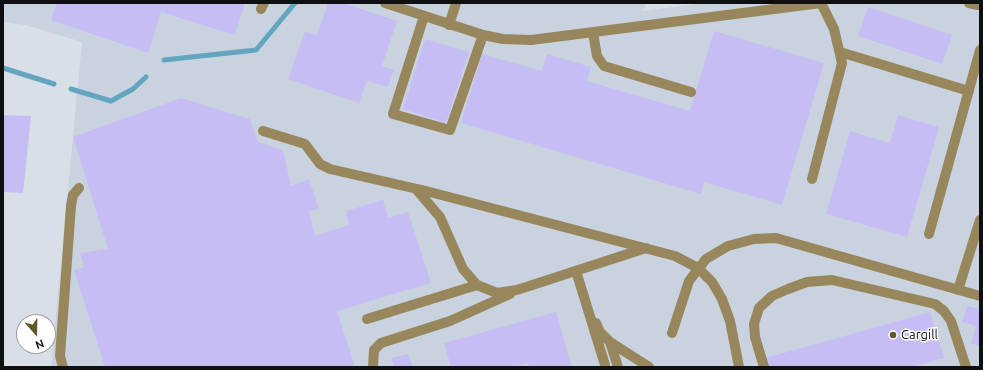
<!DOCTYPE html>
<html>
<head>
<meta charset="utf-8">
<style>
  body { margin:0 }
  #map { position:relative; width:983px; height:370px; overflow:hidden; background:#d9dfe6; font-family:Ubuntu,sans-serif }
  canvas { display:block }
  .frame { position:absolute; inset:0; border:4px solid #0d0f11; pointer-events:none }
  .north { position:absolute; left:16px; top:314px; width:40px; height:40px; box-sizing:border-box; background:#fff; border:1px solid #9e9fa0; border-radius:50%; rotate:160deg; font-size:11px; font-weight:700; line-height:16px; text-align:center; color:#0d0f11 }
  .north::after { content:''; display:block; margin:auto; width:14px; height:18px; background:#5d5926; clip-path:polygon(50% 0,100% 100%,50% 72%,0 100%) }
</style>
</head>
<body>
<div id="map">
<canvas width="983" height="370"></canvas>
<div class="frame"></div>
<div class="north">N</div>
</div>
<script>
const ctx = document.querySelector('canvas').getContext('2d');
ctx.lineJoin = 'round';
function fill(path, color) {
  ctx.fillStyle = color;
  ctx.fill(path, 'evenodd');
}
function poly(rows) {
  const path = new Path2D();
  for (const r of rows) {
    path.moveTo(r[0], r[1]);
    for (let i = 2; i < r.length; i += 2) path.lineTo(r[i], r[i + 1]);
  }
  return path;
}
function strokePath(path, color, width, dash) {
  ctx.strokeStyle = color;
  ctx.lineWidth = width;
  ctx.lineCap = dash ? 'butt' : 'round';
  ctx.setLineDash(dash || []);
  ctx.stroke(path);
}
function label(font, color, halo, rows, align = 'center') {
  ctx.font = font + ' Ubuntu,sans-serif';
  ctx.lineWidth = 3;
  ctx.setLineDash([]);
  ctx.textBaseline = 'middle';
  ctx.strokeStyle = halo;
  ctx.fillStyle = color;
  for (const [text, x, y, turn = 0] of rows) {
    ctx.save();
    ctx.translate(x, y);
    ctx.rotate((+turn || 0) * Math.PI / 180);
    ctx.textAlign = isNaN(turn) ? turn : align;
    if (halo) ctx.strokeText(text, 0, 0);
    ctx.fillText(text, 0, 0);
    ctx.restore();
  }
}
fill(poly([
  [3,3,646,3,643,11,703,3,980,3,980,367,51,367,82,42,25,25,3,22]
]), '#c9d3e0');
strokePath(poly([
  [164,60,256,50,295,3],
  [3,68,54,84],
  [71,89,111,101,133,89,146,77]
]), '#63a5bf', 5);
fill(poly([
  [57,3,245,3,235,35,161,12,148,53,51,20],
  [328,3,343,3,397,21,382,66,394,70,388,87,367,81,359,103,288,79,305,31,317,35],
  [868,7,952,35,942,64,858,36],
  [714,31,824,63,782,205,704,182,701,194,461,123,482,54,542,71,547,54,591,67,587,81,690,111],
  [425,39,469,52,446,123,403,109],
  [181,98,250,119,258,142,283,150,291,186,309,179,319,209,309,211,315,236,349,225,346,211,383,200,388,218,408,212,431,283,337,311,355,367,105,367,74,270,84,267,80,253,108,249,73,137],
  [3,115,31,116,23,193,3,192],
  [898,115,939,127,907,237,826,214,850,131,890,143],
  [967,306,980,309,980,346,971,343,976,326,962,322],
  [556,312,572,367,529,367,528,363,514,367,451,367,444,343],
  [930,312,944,358,912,367,769,367,766,358],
  [408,354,413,367,394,367,391,358]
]), '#c6bdf4');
strokePath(poly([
  [385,3,483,35,503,39,531,40,821,3],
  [969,3,978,5],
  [261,9,264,3],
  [424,16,393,114,450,130,483,35],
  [449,25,456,3],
  [593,33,597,56,604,66,691,92],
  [840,52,969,91],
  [263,131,305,144,320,164,330,169,426,191,675,256,698,268,712,282,722,299,730,321,739,367],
  [812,179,842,63,834,29,821,3],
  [416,189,440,217,463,269,477,285,497,293,517,290,646,248],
  [929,234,980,50],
  [576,271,605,365],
  [958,290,980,220],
  [367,319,477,285],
  [596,323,600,332,610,342,649,367],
  [672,333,689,281,706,259,728,246,754,239,776,238,980,296],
  [610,342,618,367],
  [63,367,60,356,71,206,73,195,79,188],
  [373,367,374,350,381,343,450,321,510,294],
  [764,367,755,337,754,324,759,308,772,296,788,289,807,282,832,280,935,304,944,311,951,321,966,367]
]), '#98875c', 10);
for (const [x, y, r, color] of [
  [893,335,4,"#5d5926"]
]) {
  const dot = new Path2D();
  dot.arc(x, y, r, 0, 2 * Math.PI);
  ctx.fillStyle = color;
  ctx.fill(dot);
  strokePath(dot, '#fff', 1.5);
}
label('13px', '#0d0f11', '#fff', [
  ["Cargill",901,335]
], 'left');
</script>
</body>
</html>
